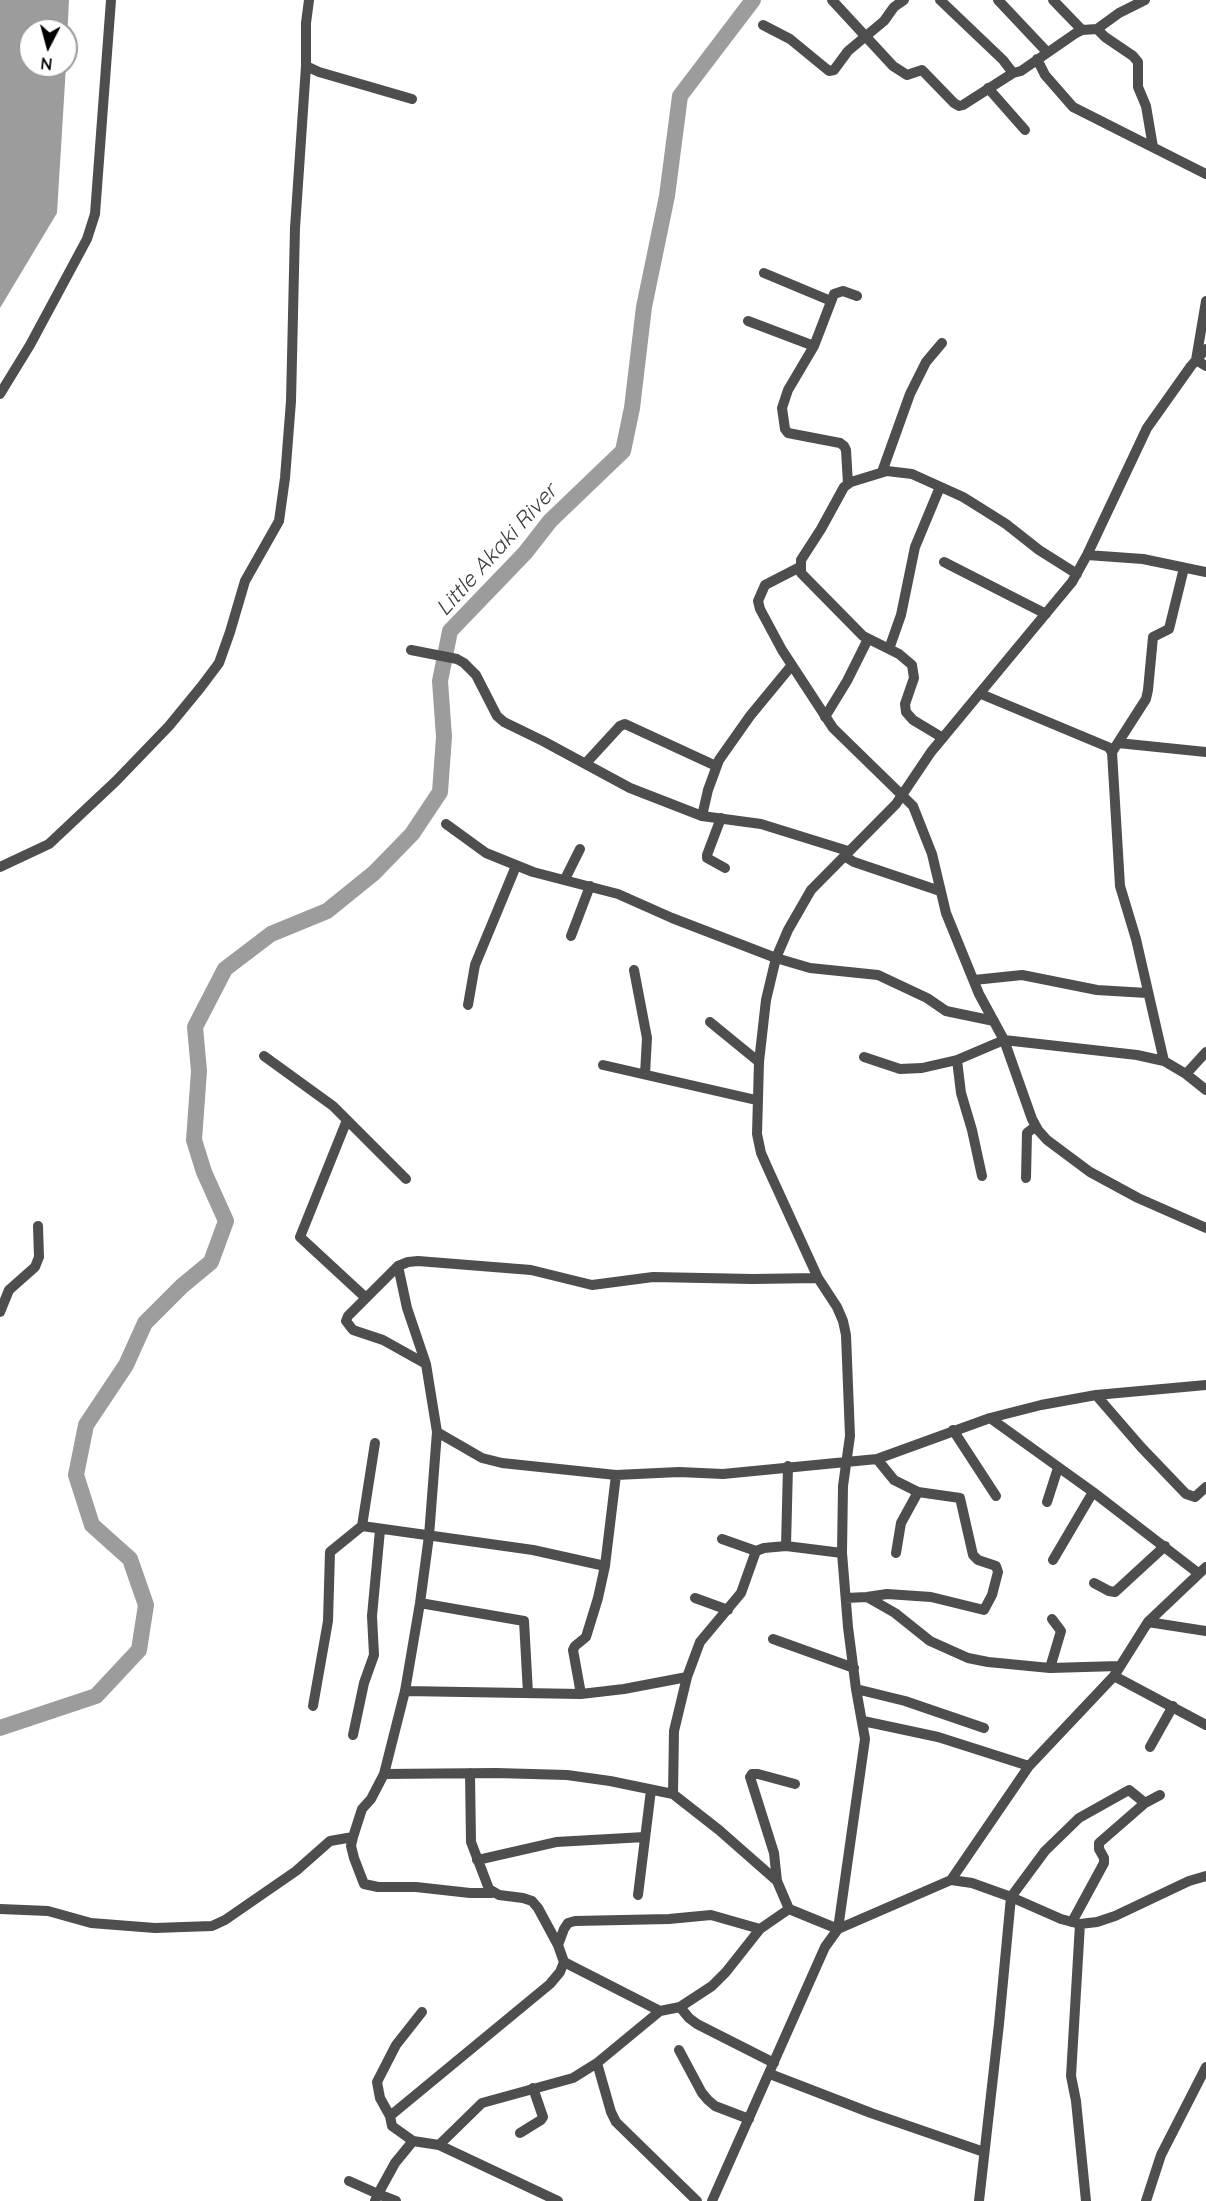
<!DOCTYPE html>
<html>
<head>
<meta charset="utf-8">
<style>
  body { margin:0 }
  #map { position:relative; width:1206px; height:2201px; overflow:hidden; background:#fff; font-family:Quicksand,sans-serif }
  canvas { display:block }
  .north { position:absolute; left:18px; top:18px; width:60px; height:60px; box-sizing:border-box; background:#fff; border:2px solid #999; border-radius:50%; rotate:186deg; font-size:16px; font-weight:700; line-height:24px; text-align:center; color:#000 }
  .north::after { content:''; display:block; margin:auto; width:21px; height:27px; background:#000; clip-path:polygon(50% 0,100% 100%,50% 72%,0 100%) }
</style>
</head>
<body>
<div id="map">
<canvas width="1206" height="2201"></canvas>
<div class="north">N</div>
</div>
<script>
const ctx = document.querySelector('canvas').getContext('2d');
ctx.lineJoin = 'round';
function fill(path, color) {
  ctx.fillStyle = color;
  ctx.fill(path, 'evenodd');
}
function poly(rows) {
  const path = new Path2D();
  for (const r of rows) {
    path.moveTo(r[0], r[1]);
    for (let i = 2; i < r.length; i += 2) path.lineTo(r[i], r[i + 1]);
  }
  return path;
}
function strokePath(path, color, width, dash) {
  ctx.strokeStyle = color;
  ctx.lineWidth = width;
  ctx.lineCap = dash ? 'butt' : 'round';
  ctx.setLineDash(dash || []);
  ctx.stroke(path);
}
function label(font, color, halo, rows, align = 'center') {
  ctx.font = font + ' Quicksand,sans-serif';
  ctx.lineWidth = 4.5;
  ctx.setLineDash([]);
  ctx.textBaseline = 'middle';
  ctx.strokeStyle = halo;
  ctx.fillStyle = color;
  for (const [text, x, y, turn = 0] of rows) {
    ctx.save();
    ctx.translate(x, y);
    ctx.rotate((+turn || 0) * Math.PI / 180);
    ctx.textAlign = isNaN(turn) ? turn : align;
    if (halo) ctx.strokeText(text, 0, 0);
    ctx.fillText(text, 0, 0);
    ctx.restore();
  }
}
fill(poly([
  [0,0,69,0,66,59,66,30,30,30,30,66,66,66,57,213,0,308]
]), '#9c9c9c');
strokePath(poly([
  [0,1728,96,1696,139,1650,146,1605,130,1559,92,1525,76,1475,86,1425,126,1365,145,1323,182,1286,211,1262,226,1221,204,1172,194,1140,199,1071,195,1027,225,969,271,934,327,911,374,873,412,834,440,792,444,737,440,681,450,631,525,553,550,521,623,451,632,408,644,307,667,196,680,96,753,0]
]), '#9c9c9c', 16);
strokePath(poly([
  [832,0,893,66,907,75,922,70,954,103,959,106,963,105,1013,73],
  [940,0,1003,60,1013,73,1021,71,1076,33,1082,30,1097,29,1105,37,1133,56,1138,62,1138,87,1146,106,1153,147],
  [998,0,1047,52],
  [1053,0,1082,30],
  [763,25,790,39,829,71,834,70,848,51,884,21,894,7,904,0],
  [1097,29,1119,13,1145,0],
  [1037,59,1045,75,1073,107,1206,174],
  [306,66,319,72,412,99],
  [988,88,1025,130],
  [764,273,831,301],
  [1206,301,1196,360,1206,366],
  [748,321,814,346],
  [0,394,30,345,87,239,95,214,111,0],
  [882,472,910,394,926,362,942,343],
  [848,484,846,450,844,446,840,443,788,433,785,429,782,408,788,390,814,346,834,294,843,291,857,296],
  [1087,555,1143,559,1206,572],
  [944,562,1046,614],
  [800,567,765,585,758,601,760,609,782,650,833,728,913,806,932,854,946,913,979,994,1004,1040,1032,1119,1038,1130,1047,1140,1090,1172,1138,1198,1206,1228],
  [889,649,901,615,915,547,940,487],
  [411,650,457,659,464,663,476,675,497,716,504,722,543,741,630,788,702,816,761,824,848,851],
  [981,694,1108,747,1112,752,1120,886,1136,939,1164,1061],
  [825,717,847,681,868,639],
  [943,738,913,720,906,712,905,704,914,678,912,665,899,654,863,636,801,573,801,560,821,529,844,487,851,482,887,471,912,474,963,497,979,507,1006,524,1039,550,1077,574],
  [1118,743,1206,752],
  [1112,752,1146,699,1148,690,1153,637,1169,629,1184,568],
  [586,763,620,726,625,724,716,766],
  [702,816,708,790,719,760,750,716,792,665],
  [721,818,707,855,707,858,725,868],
  [446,824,486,853,533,872,618,894,672,918,776,958,810,968,878,975,927,998,946,1011,994,1021],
  [844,856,854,862,940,891],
  [0,867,49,844,116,781,169,726,201,687,219,663,230,632,245,581,279,521,285,478,291,401,295,228,306,66,306,23,309,0],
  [565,879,580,849],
  [571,936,590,886],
  [634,970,647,1038,645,1074],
  [974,980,1022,975,1097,990,1147,993],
  [468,1005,475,965,516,866],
  [710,1022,759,1062],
  [264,1056,333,1106,406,1179],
  [864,1057,900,1069,922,1068,957,1060,1004,1040,1137,1055,1164,1061,1186,1074,1206,1090],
  [957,1060,961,1093,972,1130,982,1176],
  [603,1065,756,1100],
  [1186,1074,1206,1052],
  [347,1120,300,1237,366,1298],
  [1026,1178,1027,1133,1036,1126],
  [398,1266,407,1308,426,1364,437,1432],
  [0,1312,9,1290,35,1267,39,1257,38,1226],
  [426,1364,383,1340,353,1330,346,1321,348,1316,398,1266,408,1262,418,1261,531,1270,592,1285,653,1277,753,1279,818,1278],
  [1096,1395,1141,1447,1186,1494,1195,1497,1206,1487],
  [990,1418,1093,1492,1198,1573],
  [953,1430,996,1496],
  [375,1443,362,1526,533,1550,605,1566],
  [1047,1502,1058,1468],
  [722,1539,756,1551],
  [786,1546,788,1466],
  [896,1553,901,1523,918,1492],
  [1053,1560,1093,1492],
  [1094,1583,1109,1591,1115,1592,1165,1546],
  [867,1597,895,1613,930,1641,968,1658,988,1662,1050,1668,1119,1666],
  [695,1598,728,1610],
  [846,1598,867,1597,887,1594,931,1597,984,1610,992,1595,998,1572,996,1566,978,1560,973,1555,960,1498,918,1492,894,1480,877,1459],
  [420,1603,524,1621,528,1693],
  [1148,1622,1206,1631],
  [773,1639,854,1668],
  [1050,1668,1061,1631,1052,1619],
  [1114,1676,1206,1725],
  [687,1677,700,1642,741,1593,756,1551,764,1548,786,1546,842,1553],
  [856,1689,905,1701,984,1728],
  [405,1691,581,1694,624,1689,687,1677,674,1731,673,1794],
  [581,1694,573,1650,575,1646,586,1637,598,1598,605,1566,616,1475],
  [313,1706,328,1621,330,1552,362,1526],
  [863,1721,938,1737,1029,1766],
  [353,1735,364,1683,374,1655,372,1616,380,1530],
  [1150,1747,1173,1706],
  [470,1773,471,1842,489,1889,499,1895,523,1898,532,1901,538,1908,558,1945],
  [353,1837,351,1846,354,1858,364,1884,378,1887,416,1887,470,1893,492,1893],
  [477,1860,556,1842,645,1837],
  [951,1880,1029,1766,1114,1676,1148,1622,1206,1567],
  [777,1881,774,1853,750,1777,752,1774,758,1774,795,1784],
  [638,1895,651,1790],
  [0,1909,48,1911,91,1923,155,1928,212,1926,225,1920,296,1871,330,1841,353,1837,362,1809,371,1799,384,1774],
  [789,1909,777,1881,719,1830,673,1794,610,1781,567,1775,496,1773,384,1774,405,1691,420,1603,429,1536,437,1432,482,1458,502,1463,616,1475,679,1472,723,1474,877,1459,990,1418,1041,1405,1096,1395,1206,1385],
  [1072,1922,1104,1863,1104,1858,1099,1849,1099,1843,1145,1803,1160,1795],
  [1080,1924,1071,2076,1076,2101,1086,2201],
  [564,1962,558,1945,564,1929,568,1923,575,1921,669,1919,711,1915,760,1929],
  [680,2007,689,2018,697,2024,774,2063],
  [422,2012,396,2045,377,2082,380,2098,390,2116,550,1984,560,1972,564,1962,660,2011,680,2007,712,1986,726,1972,760,1929,789,1909,838,1929,951,1880,972,1883,1011,1897,1061,1919,1080,1924,1097,1922,1115,1916,1189,1881,1206,1876],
  [679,2050,702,2093,708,2100,715,2106,749,2119],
  [597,2063,611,2112,616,2122,697,2201],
  [770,2074,871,2113,984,2152],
  [390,2116,392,2126,413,2141,439,2145,558,2201],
  [520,2133,541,2120,543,2117,533,2088],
  [439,2145,482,2103,573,2078,597,2063,660,2011],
  [349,2181,378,2194,375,2201],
  [396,2201,378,2194,395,2163,413,2141],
  [712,2201,825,1947,838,1929,865,1739,856,1689,848,1627,842,1553,843,1486,850,1436,846,1335,843,1321,837,1307,818,1278,769,1171,761,1153,757,1134,759,1062,766,1000,776,958,788,930,811,890,896,804,931,752,1072,582,1087,555,1147,428,1191,366,1206,349],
  [979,2201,999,2024,1011,1897,1045,1851,1079,1818,1129,1790,1145,1803],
  [1146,2201,1161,2155,1206,2067]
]), '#4e4e4e', 10);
label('italic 22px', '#3d3d3d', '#fff', [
  ["Little Akaki River",497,550,-48]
]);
</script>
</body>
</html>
